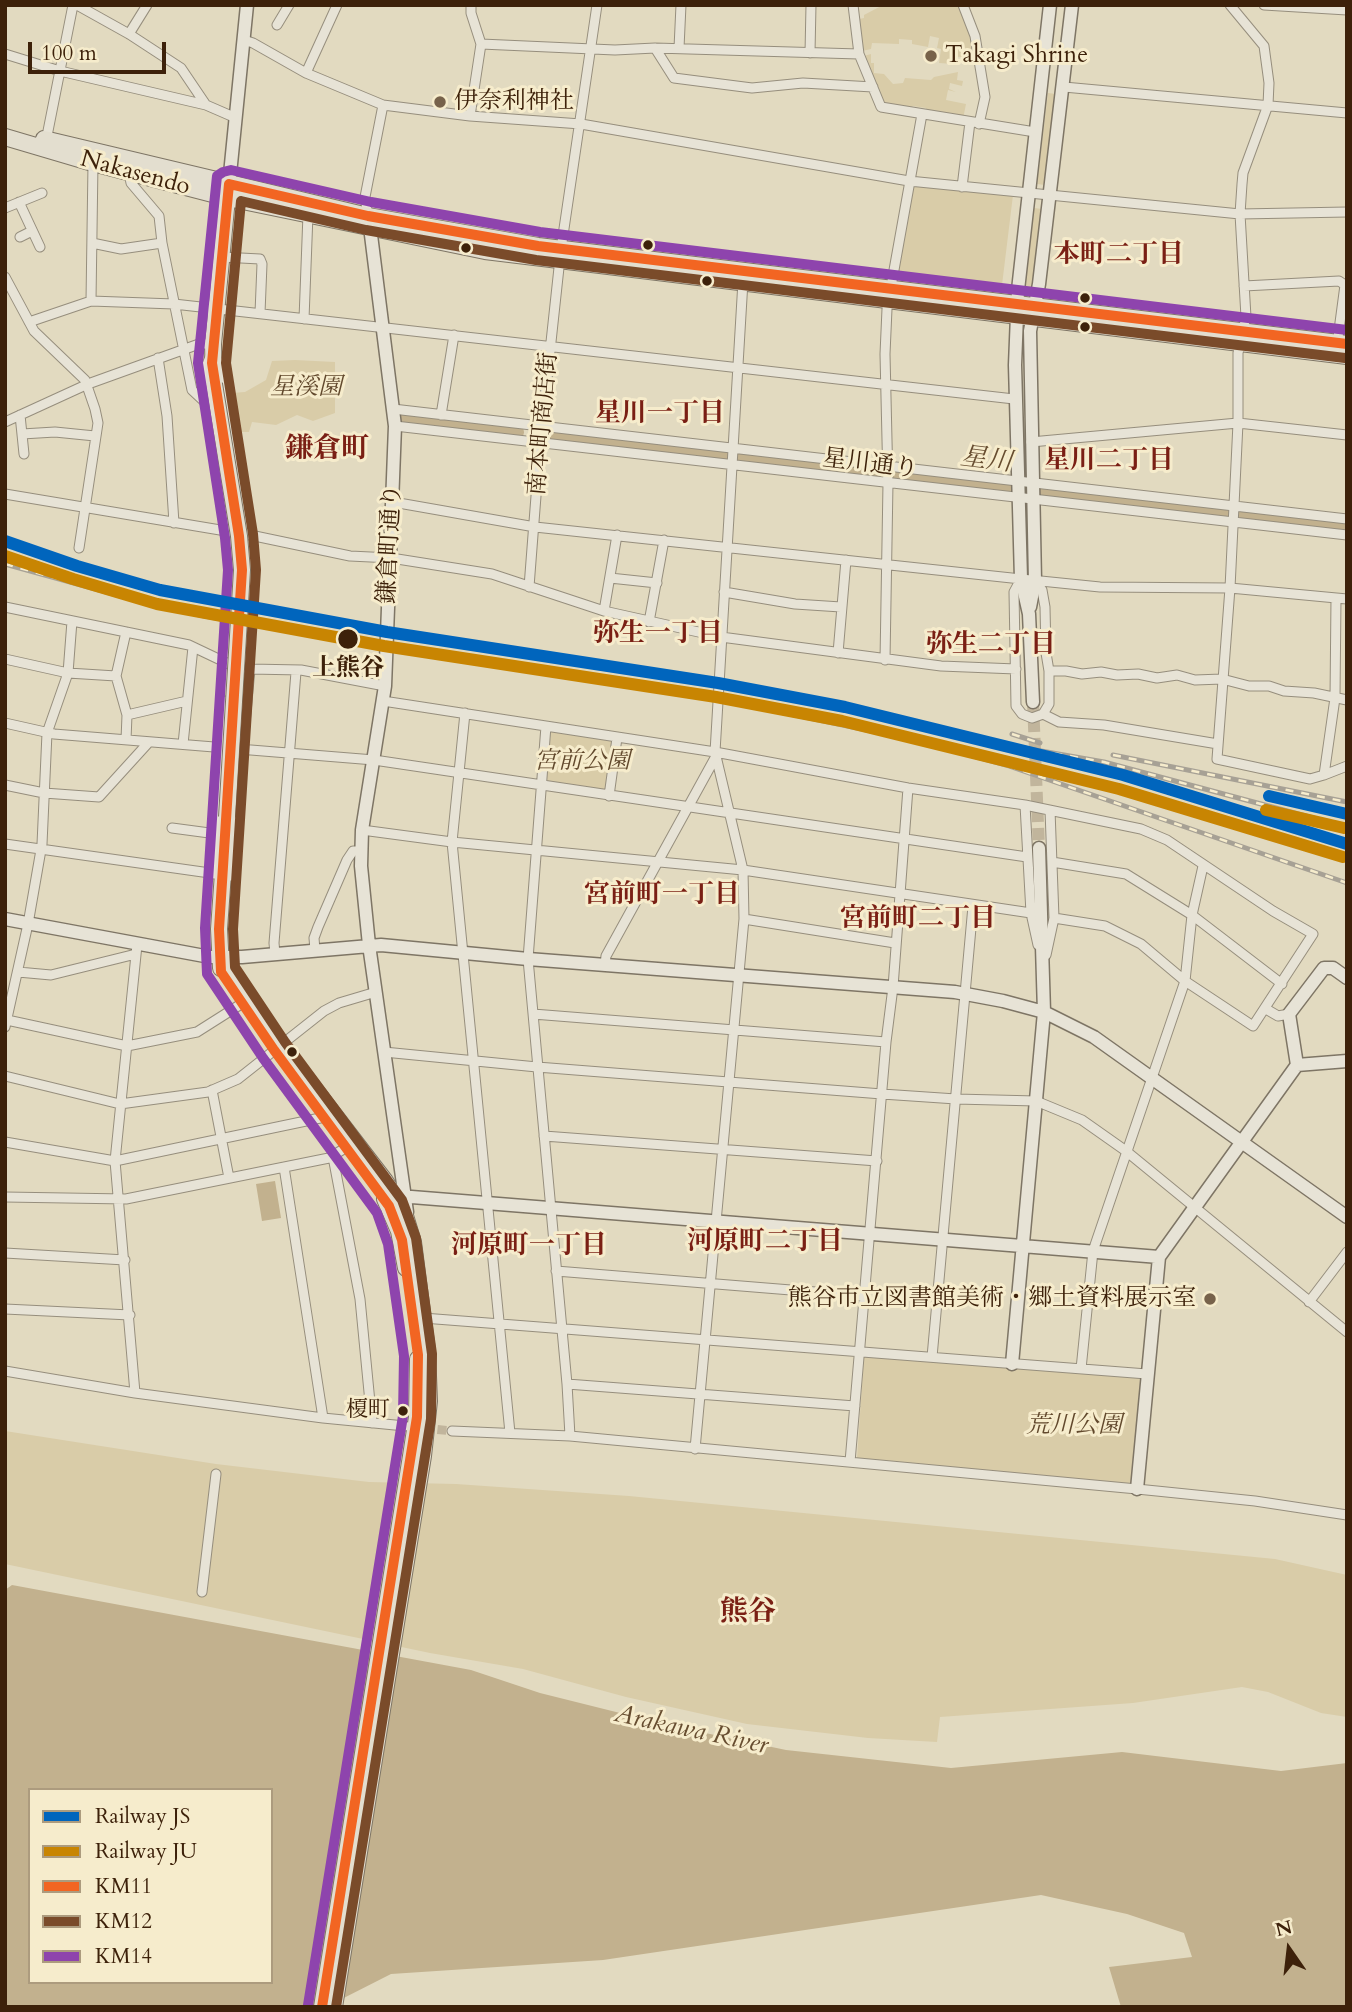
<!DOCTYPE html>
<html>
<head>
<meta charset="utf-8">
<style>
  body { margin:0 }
  #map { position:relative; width:1352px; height:2012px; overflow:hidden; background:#e2dac0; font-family:Cardo,serif }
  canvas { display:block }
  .frame { position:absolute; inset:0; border:7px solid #3d210a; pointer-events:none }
  .legend { position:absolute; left:28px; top:1788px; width:245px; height:196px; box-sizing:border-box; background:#f6eccc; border:2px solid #ac9b7e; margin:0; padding:9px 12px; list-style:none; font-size:21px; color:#3d210a }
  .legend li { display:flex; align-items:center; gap:14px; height:35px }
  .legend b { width:35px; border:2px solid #ac9b7e }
  .north { position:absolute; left:1254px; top:1914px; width:70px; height:70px; -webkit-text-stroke:5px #f6eccc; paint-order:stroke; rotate:346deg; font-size:19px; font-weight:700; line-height:28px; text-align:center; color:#3d210a }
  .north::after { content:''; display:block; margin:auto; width:24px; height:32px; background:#3d210a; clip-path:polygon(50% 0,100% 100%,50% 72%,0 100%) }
  .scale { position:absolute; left:28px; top:42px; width:138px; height:32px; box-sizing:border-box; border:4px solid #3d210a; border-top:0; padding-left:9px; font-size:21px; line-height:24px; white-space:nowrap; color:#3d210a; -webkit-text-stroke:5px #f6eccc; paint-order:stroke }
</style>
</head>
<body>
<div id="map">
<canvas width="1352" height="2012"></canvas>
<div class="frame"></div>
<ul class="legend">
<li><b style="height:9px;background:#0065bd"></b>Railway JS</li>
<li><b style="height:9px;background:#c88502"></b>Railway JU</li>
<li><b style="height:9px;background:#f26522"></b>KM11</li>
<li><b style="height:9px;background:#7a4b2a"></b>KM12</li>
<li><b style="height:9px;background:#8e44ad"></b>KM14</li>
</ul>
<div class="north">N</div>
<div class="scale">100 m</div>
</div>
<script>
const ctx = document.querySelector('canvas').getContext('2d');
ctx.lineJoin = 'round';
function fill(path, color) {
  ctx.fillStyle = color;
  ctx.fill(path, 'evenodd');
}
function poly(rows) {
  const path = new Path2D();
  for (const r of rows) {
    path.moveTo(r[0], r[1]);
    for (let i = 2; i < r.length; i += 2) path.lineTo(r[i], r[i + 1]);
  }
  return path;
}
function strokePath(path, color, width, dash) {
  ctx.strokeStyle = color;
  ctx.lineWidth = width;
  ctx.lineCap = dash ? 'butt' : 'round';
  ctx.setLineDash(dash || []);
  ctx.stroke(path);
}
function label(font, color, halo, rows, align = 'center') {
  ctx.font = font + ' Cardo,"Noto Serif JP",serif';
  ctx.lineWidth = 6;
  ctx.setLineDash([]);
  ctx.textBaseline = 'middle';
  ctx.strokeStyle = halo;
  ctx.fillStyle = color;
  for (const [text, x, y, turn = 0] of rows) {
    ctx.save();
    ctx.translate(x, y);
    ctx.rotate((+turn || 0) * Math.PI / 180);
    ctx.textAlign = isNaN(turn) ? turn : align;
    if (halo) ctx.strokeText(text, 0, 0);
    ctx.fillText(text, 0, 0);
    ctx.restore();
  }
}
fill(poly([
  [883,5,960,5,972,38,974,56,956,57,954,64,939,63,941,49,937,48,939,38,930,36,928,47,912,44,912,40,899,39,899,44,872,43,871,49,862,51,859,19,864,18,864,15],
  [871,54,871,63,874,63,874,73,884,74,893,84,903,83,905,78,931,80,934,77,958,72,957,80,963,81,962,86,950,83,949,89,956,92,948,90,946,100,966,104,963,119,925,113,926,108,913,106,908,110,884,105,864,56],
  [1048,93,1056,94,1045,185,1037,184],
  [912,185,1013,195,1002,285,897,275],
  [1034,208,1042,209,1032,289,1024,289],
  [295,360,335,362,335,413,313,421,297,415,276,425,252,422,249,432,229,432,227,399,232,393,245,392,266,380,272,361],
  [551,731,612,741,605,791,546,781],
  [864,1356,1142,1378,1132,1485,857,1458],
  [5,1431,216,1464,369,1482,456,1484,629,1496,1275,1559,1347,1575,1347,1717,1321,1713,1268,1692,1242,1687,1133,1703,940,1717,937,1742,868,1738,747,1724,626,1697,523,1669,430,1653,5,1564]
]), '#d9cca8');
fill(poly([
  [275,1181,281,1218,262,1221,256,1184],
  [12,1585,471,1670,540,1693,672,1726,786,1750,951,1768,1122,1752,1281,1771,1347,1763,1347,2007,1121,2007,1109,1967,1192,1957,1184,1933,1127,1914,1041,1895,603,1960,391,1974,326,2007,5,2007,5,1590],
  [30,1790,271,1790,271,1982,30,1982]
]), '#c2b18e');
strokePath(poly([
  [402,419,516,432],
  [549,436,725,456],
  [741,458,1226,513],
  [1242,515,1347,527]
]), '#c2b18e', 16);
strokePath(poly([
  [424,1428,452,1431]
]), '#c1b59c', 9, [9, 4.5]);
strokePath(poly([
  [1033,702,1039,848]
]), '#c1b59c', 12, [12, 6]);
const street = poly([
  [77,5,129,34,181,68,206,105],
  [853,5,859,54,881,107,1035,132],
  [963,5,975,36,985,97,979,124],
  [1230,5,1264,46,1269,83,1268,105,1243,173,1242,184,1240,214,1246,317,1238,353,1238,423,1230,588,1217,759,1310,779,1324,775],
  [1264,5,1347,10],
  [277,25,289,5],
  [129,34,147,5],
  [244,40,253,43,306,73,383,105,470,116,581,124,909,181,1240,214,1347,212],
  [481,44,615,50,655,48,859,54],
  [655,48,674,78,752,88,803,83,873,87],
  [679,48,681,5],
  [810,53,811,5],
  [5,54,60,71,206,105,236,118],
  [306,73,337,5],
  [1064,87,1347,113],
  [470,116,481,44,471,13,471,5],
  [46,141,73,5],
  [129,173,131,183,159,216,162,243,192,390,207,404],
  [962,187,970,122],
  [19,202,40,247],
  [5,208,42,193],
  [368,216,365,197,383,105],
  [20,237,32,231],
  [92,243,121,249,162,243],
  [222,257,260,259,262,264,260,313],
  [5,277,34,331,85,380,95,409,98,423,79,548],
  [1244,286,1339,281,1345,285,1337,345],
  [91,301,93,163],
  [304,319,308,214],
  [29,322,91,301,174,304,1014,399],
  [210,357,204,372,205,392,229,532],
  [158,358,167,416,174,523],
  [217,360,223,372,225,396,250,535],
  [393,409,1347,519],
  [20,415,24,454],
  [441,415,454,335],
  [5,422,88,384,199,344,213,344],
  [395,426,1347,535],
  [22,434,55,432,95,436],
  [1031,442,1238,423,1347,435],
  [5,494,250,535,350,556,391,558,492,574,604,611,721,637,941,666,1016,669],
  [393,502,535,527,1021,579,1100,587,1230,588,1347,599],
  [610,578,657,583],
  [1021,579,1014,592,1016,706,1022,714,1032,718,1043,714,1049,704,1049,671,1046,653,1045,607,1042,590,1035,581],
  [529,587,540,444,561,249,597,5],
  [724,592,795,604,841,607],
  [1336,598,1335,698,1324,775,1347,766],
  [5,607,189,645,229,664,250,669,301,670,385,686],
  [604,611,617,535],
  [649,622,664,540],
  [838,653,846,560],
  [5,659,68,673,116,676],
  [885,660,888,483,885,354,887,309,922,114],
  [1049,671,1066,671,1082,674,1101,672,1117,675,1138,674,1157,678,1177,675,1195,680,1222,679,1249,686,1269,686,1284,691,1314,693,1347,700],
  [383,701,715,752,908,788,1025,805,1141,829,1167,840,1273,911,1313,934,1253,1026,1185,981,1141,944,1105,926,1054,918],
  [465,713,452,842,510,1433],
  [1043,714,1059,722,1104,725,1218,744],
  [127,715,187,701],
  [5,723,54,734,374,760,1027,857],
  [546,726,528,959,567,1384,570,1436],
  [126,740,127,715,116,676,126,632],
  [183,744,193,647],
  [5,785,44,793,99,797,149,742],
  [609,796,617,738],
  [1025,805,1031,913,1038,945],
  [172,828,217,834],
  [362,830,452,842,743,870,1031,913],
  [5,844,231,876,250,669],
  [1052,862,1126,874,1192,915,1282,984],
  [214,874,226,701],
  [744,919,895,943],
  [315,950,314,938,318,927,347,860,353,851,361,851],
  [275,954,274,943,296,672],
  [1046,955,1054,918,1050,810],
  [605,964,606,956,715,758],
  [18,972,51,975,136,954],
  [1266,1009,1278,1016,1289,1014],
  [533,1014,886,1042],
  [7,1020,127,1046,197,1032,249,999],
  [5,1027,28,924,42,844,47,733,68,673,72,621],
  [384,1052,537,1067,882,1094,956,1099,1036,1101,1082,1120,1126,1151,1347,1332],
  [5,1076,120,1104,208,1092,238,1079,324,1011,339,1003,376,992],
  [212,1090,229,1178],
  [544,1136,877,1161],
  [5,1142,115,1161,325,1117,331,1112],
  [333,1157,360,1299,372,1423],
  [284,1167,323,1418],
  [5,1197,126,1199,329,1158,355,1142],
  [5,1253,125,1260],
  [556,1271,865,1296],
  [1309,1302,1347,1252],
  [5,1309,130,1315],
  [423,1318,1147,1374],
  [932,1357,973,906],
  [1081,1369,1093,1251,1185,981,1192,915,1203,866],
  [5,1371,135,1393,323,1418,405,1426],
  [567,1384,855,1406],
  [135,1393,115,1161,137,945],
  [452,1431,570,1436,1137,1489,1255,1501,1347,1515],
  [695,1449,744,919,743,870,715,752,743,281],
  [850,1462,886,1042,893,987,908,788],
  [202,1592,216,1474]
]);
const secondary = poly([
  [229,184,247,5],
  [369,219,395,426,385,686,362,830,361,866,369,945,407,1212],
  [1030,607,1035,581,1030,331,1039,284,1072,5],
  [1033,702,1029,614,1021,579,1015,365,1018,290,1050,5],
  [5,919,210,957,242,957,381,945,528,959,955,992,1003,1001,1044,1012,1094,1037,1347,1217],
  [1297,1065,1347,1061],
  [399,1196,1159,1257],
  [1012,1364,1044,1012,1039,848],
  [1137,1489,1159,1257,1297,1065,1289,1014,1324,968,1333,968,1347,978]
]);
const highway = poly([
  [5,137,93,163,228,198,485,251,1347,356],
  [44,139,368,216,538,246,1347,344],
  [214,384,213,344,228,188],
  [220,957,289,1056,385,1181,403,1209,413,1242,427,1351,429,1401,423,1456,334,2007],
  [221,968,219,929,227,817],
  [385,1199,399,1231,406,1268],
  [322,2007,411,1456,417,1417,418,1359]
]);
strokePath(street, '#968e7d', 11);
strokePath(secondary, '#7e7565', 15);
strokePath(highway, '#7e7565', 18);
strokePath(street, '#e7e3d6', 9);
strokePath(secondary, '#e7e3d6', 12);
strokePath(highway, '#e3decf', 16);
const rail = poly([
  [5,564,135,600,204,616,306,634,480,659,747,705,919,741,1006,765,1347,883],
  [1012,734,1040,743],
  [1007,745,1104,762,1347,827],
  [1113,755,1347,802]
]);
strokePath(rail, '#a7a195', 5);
strokePath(rail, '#f6eccc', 2.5, [8]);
const highwayBridge = poly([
  [214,384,239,536,242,570,227,817]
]);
strokePath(highwayBridge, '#7e7565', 18, []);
strokePath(highwayBridge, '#e3decf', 16);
strokePath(poly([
  [322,2007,417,1417,418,1355,402,1240,389,1206,274,1050,221,972,219,929,242,570,239,536,212,363,229,184,368,216,538,246,1347,344]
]), '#f26522', 10);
strokePath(poly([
  [336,2007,431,1419,432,1354,416,1238,402,1200,285,1042,235,967,233,929,256,570,253,534,226,363,241,201,366,230,536,260,1345,358]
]), '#7a4b2a', 10);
strokePath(poly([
  [308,2005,403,1416,404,1356,388,1244,377,1213,263,1058,207,974,205,928,228,570,225,538,198,363,217,176,223,172,231,170,371,202,540,232,1347,330]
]), '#8e44ad', 10);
strokePath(poly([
  [5,541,77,566,160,590,387,632,718,683,845,707,1123,775,1347,844],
  [1269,796,1347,814]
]), '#0065bd', 12);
strokePath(poly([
  [5,556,73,579,157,604,384,646,716,697,842,721,1119,789,1343,857],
  [1266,810,1344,828]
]), '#c88502', 12);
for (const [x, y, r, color] of [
  [931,56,7,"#77624a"],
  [440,102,7,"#77624a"],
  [648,245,6,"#3d210a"],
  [466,248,6,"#3d210a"],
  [707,281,6,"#3d210a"],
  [1085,298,6,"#3d210a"],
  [1085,327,6,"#3d210a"],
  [348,639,11,"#3d210a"],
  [292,1052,6,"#3d210a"],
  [1210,1299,7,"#77624a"],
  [403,1411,6,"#3d210a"]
]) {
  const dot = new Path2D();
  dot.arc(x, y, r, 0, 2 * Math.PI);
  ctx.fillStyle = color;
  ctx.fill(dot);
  strokePath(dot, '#f6eccc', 2.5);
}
label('22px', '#3d210a', '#f6eccc', [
  ["榎町",390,1411]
], 'right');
label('24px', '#3d210a', '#f6eccc', [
  ["Takagi Shrine",945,56],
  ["伊奈利神社",454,102],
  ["熊谷市立図書館美術・郷土資料展示室",1196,1299,"right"]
], 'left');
label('24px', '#3d210a', '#f6eccc', [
  ["Nakasendo",135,174,15],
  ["南本町商店街",544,424,-85],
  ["星川通り",870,465,7],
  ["鎌倉町通り",391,544,-87]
]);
label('italic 24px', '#62492d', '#f6eccc', [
  ["星溪園",306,388],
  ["宮前公園",582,762],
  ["荒川公園",1074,1426]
]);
label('bold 24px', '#3d210a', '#f6eccc', [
  ["上熊谷",348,669]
]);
label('bold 26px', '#7a1f14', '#f6eccc', [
  ["本町二丁目",1119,256],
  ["星川一丁目",660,415],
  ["星川二丁目",1109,462],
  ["弥生一丁目",658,635],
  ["弥生二丁目",991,646],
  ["宮前町一丁目",662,896],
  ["宮前町二丁目",918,920],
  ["河原町二丁目",765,1243],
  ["河原町一丁目",529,1247]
]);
label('italic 26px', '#674d30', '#f6eccc', [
  ["星川",986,461,7],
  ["Arakawa River",691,1731,12]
]);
label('bold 28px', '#7a1f14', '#f6eccc', [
  ["鎌倉町",327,451],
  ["熊谷",748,1614]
]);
</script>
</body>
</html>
